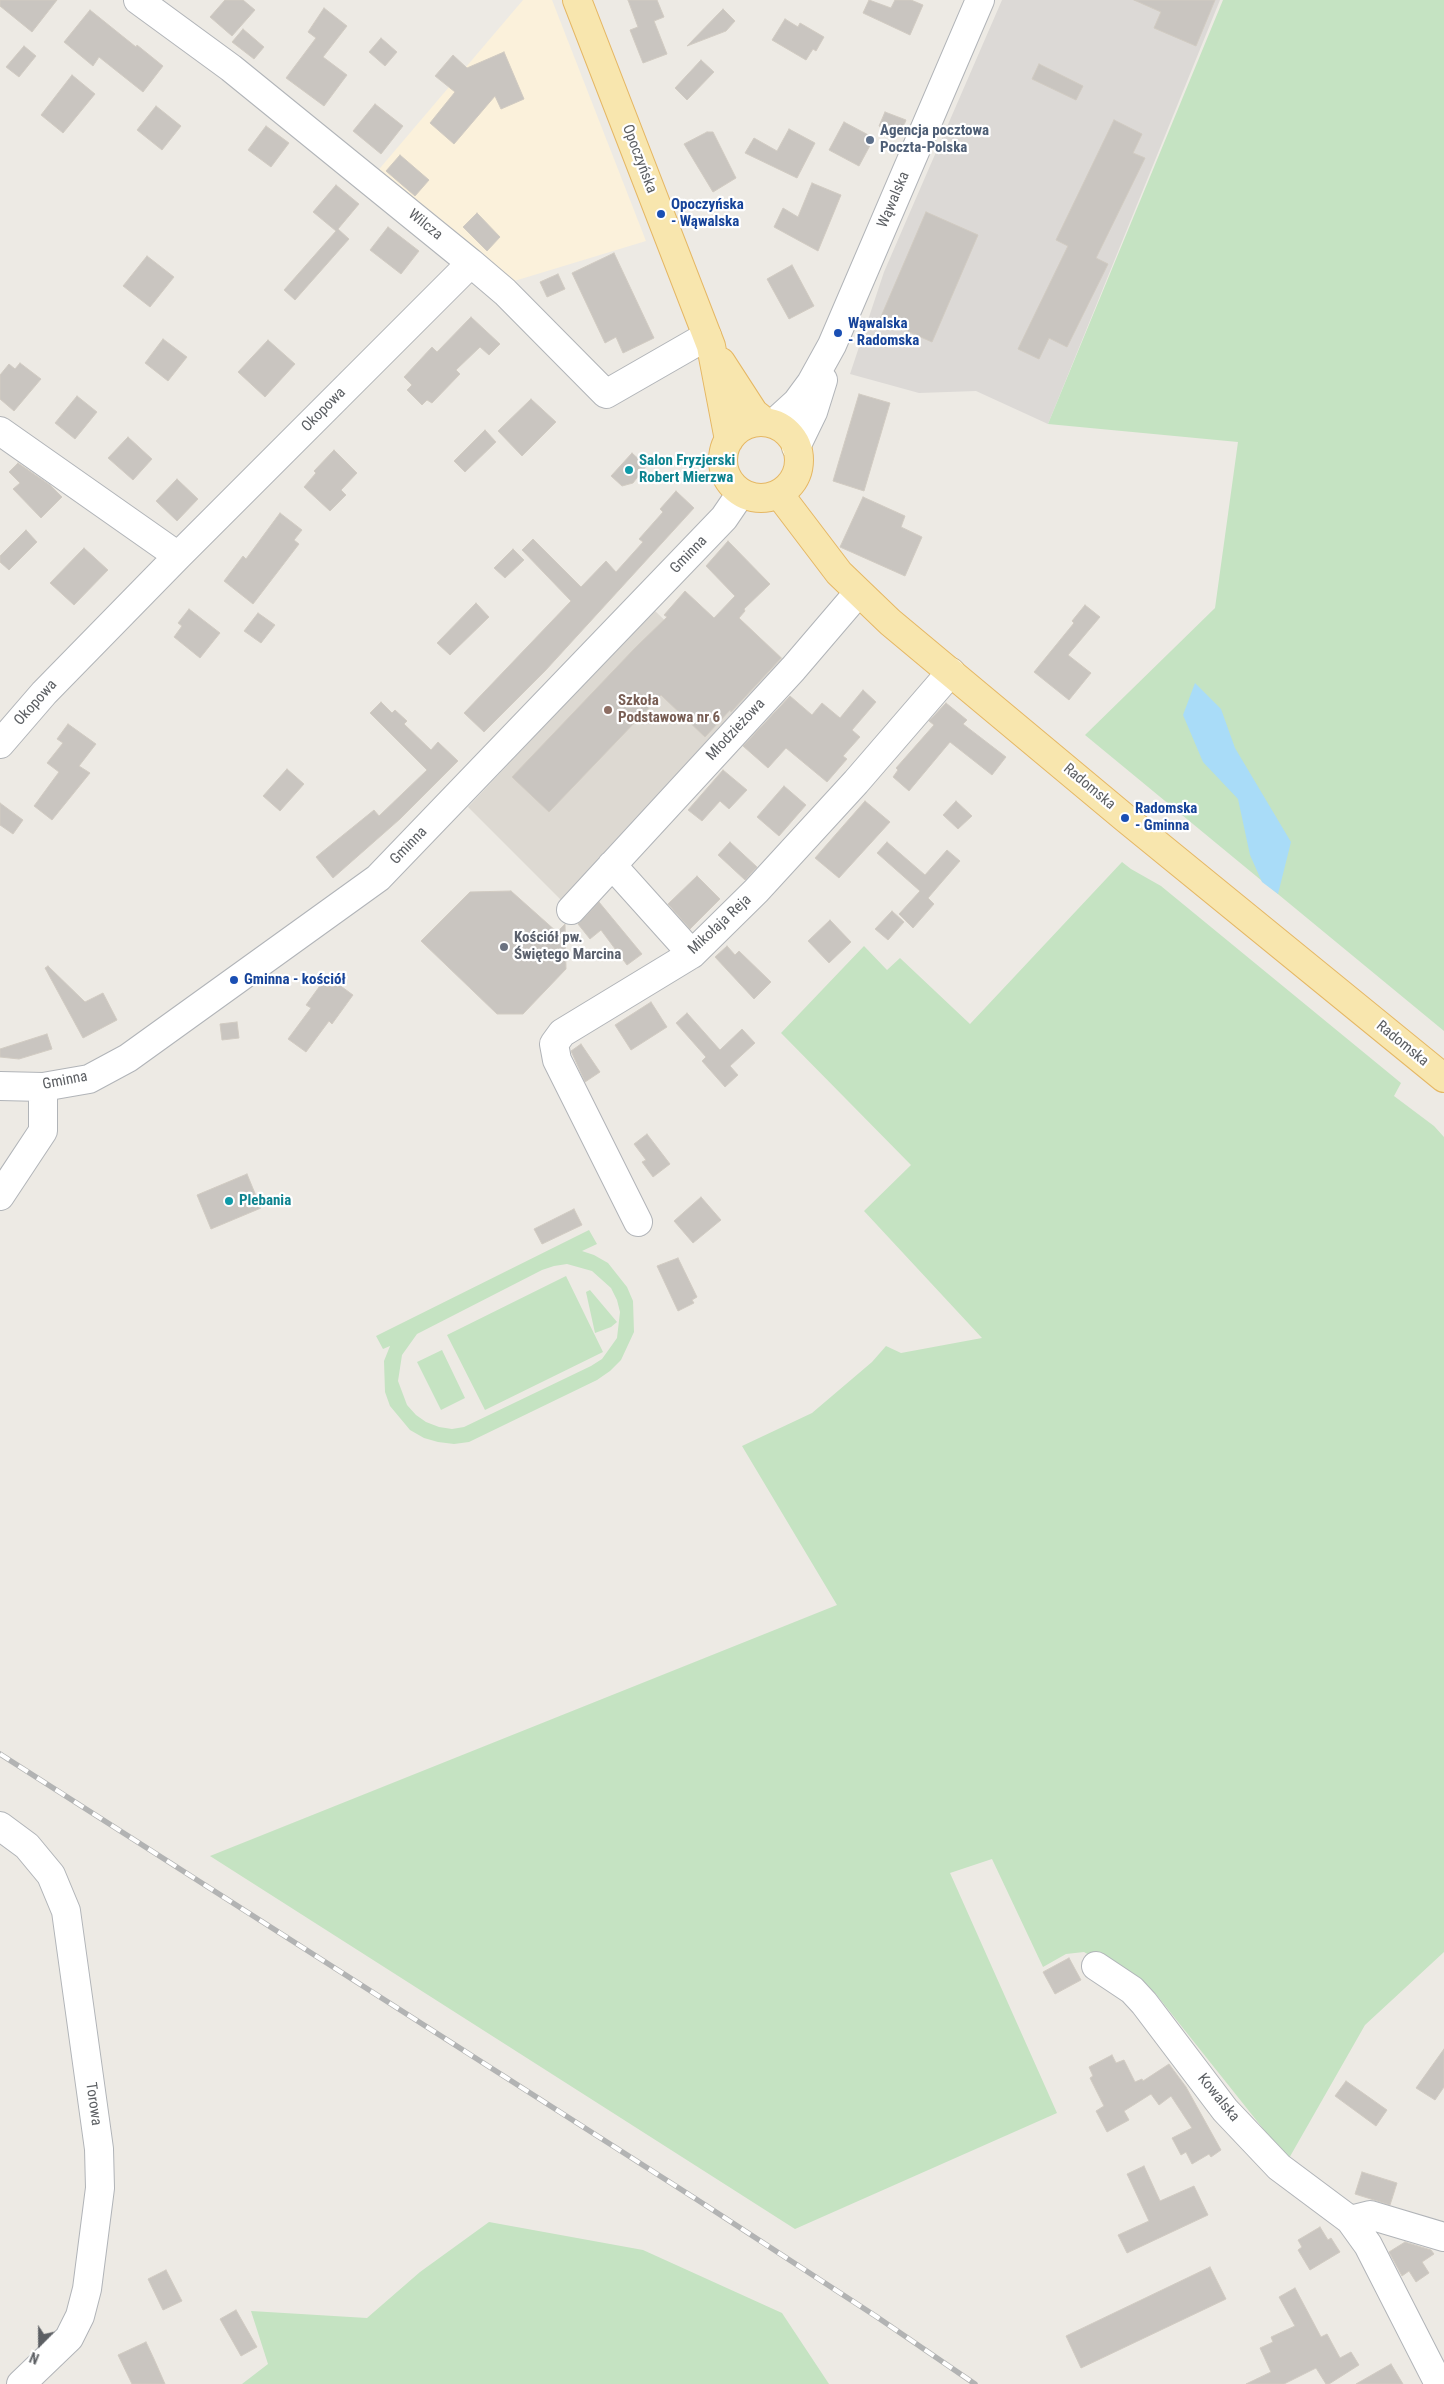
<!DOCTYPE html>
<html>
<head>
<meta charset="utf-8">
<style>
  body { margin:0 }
  #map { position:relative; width:1444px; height:2384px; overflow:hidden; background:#edeae4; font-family:"Roboto Condensed",sans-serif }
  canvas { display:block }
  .north { position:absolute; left:15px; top:2319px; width:50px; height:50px; -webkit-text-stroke:4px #fff; paint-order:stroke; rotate:202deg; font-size:14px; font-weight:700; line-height:20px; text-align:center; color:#5c5f63 }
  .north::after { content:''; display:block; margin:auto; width:18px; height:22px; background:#5c5f63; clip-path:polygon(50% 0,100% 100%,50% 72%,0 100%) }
</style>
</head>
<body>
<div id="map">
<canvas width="1444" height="2384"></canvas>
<div class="north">N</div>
</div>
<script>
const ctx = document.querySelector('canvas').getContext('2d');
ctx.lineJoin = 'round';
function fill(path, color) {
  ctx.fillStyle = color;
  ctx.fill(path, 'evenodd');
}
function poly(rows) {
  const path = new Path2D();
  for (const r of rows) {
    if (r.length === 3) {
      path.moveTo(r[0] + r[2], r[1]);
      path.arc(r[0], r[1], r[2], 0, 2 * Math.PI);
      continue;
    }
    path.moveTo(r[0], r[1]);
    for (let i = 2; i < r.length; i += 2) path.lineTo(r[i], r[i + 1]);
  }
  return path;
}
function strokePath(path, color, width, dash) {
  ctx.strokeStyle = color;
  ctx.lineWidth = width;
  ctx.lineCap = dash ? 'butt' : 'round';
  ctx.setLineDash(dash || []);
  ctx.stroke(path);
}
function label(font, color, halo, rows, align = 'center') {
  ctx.font = font + ' "Roboto Condensed",sans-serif';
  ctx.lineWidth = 4.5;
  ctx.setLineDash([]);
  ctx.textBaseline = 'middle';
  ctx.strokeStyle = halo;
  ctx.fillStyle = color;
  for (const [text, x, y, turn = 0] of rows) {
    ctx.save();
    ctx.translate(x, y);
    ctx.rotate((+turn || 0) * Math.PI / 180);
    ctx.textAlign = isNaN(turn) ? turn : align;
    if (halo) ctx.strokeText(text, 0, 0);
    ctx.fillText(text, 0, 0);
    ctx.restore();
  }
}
fill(poly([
  [523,0,552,0,646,241,511,282,375,174]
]), '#fbf1db');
fill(poly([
  [1002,0,1220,0,1048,424,976,391,919,393,850,374,884,272]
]), '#dcd9d6');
fill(poly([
  [654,610,702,656,739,618,789,664,566,905,468,807]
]), '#ddd9d2');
fill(poly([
  [1223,0,1444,0,1444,1031,1085,735,1215,608,1238,442,1048,424],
  [1122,862,1131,869,1161,886,1401,1083,1394,1096,1434,1126,1444,1137,1444,1952,1365,2025,1288,2160,1155,1993,1084,1952,1066,1954,1043,1967,992,1859,950,1873,1057,2113,795,2229,210,1856,837,1605,742,1446,812,1413,872,1362,886,1346,901,1353,982,1338,864,1211,911,1165,781,1033,864,946,887,970,900,958,970,1024],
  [589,1230,597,1244,582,1251,594,1255,608,1263,627,1287,633,1301,634,1332,621,1360,610,1371,597,1380,469,1442,454,1444,438,1442,424,1438,410,1430,390,1406,385,1392,384,1361,390,1346,383,1349,376,1336],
  [567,1264,592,1271,611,1288,617,1300,620,1312,617,1338,602,1359,591,1366,464,1427,452,1429,439,1427,426,1422,416,1415,407,1405,398,1381,402,1355,417,1334,542,1270,554,1266],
  [566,1276,603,1352,485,1410,447,1335],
  [590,1290,617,1322,611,1327,595,1333,586,1292],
  [442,1350,465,1398,441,1410,417,1362],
  [489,2222,643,2250,782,2313,829,2384,242,2384,268,2364,251,2311,367,2318,420,2272]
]), '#c5e3c2');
fill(poly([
  [1195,683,1221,709,1235,748,1291,842,1278,894,1262,882,1250,855,1238,799,1203,762,1183,715]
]), '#a9dcf8');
const building = poly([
  [0,0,57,0,32,32,0,6,0,0],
  [225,0,243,0,255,10,232,36,210,17,225,0],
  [628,0,657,0,664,17,654,21,667,54,643,63,630,30,638,27,628,0],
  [869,0,891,8,895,0,911,0,923,5,910,35,863,13,869,0],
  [1134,0,1215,0,1196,46,1154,28,1161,12,1134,0],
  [324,8,347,26,323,57,347,75,324,106,286,78,316,38,308,32,324,8],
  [723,9,735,21,726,31,687,46,723,9],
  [90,10,136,47,137,45,163,66,143,92,99,57,93,66,64,42,90,10],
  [785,19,798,27,800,23,824,37,816,51,813,49,806,60,772,40,785,19],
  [243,29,264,47,254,59,232,42,243,29],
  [381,38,397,52,385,66,369,52,381,38],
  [24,46,36,56,19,77,6,67,24,46],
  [504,52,524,99,501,109,495,96,454,144,430,123,455,92,435,76,453,55,467,68,504,52],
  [701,60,714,72,687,100,675,88,701,60],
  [1039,64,1083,86,1076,100,1032,79,1039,64],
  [72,75,95,94,63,133,41,115,72,75],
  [375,104,403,126,381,154,353,131,375,104],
  [156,106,181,126,162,150,137,130,156,106],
  [885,112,906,120,900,135,879,126,885,112],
  [1114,120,1142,134,1133,153,1145,158,1096,258,1108,264,1067,347,1049,338,1039,359,1018,349,1068,246,1056,240,1114,120],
  [844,122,874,138,859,166,829,150,844,122],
  [266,126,289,143,271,167,248,150,266,126],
  [789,129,815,143,797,178,745,153,754,138,777,151,789,129],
  [707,132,713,132,736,178,713,192,684,144,707,132],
  [400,155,429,180,415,196,386,171,400,155],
  [812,183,841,195,818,251,774,227,783,208,798,217,812,183],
  [336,185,359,204,338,229,349,239,295,300,284,290,336,231,313,212,336,185],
  [926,212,978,235,932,342,880,319,926,212],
  [477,213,500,237,487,251,463,227,477,213],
  [388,227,419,251,401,274,370,250,388,227],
  [614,253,654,338,623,353,616,337,605,343,572,273,614,253],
  [147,256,174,277,150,307,123,286,147,256],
  [792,265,814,306,789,319,767,279,792,265],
  [558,274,565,289,547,297,540,282,558,274],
  [471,317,500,344,489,355,480,347,456,370,460,374,432,403,427,400,422,405,407,390,412,385,404,377,432,347,437,352,471,317],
  [163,339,187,357,168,381,145,363,163,339],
  [268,340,295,364,265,397,238,372,268,340],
  [20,363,41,379,14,411,0,399,0,375,9,364,15,369,20,363],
  [859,394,890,403,864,491,833,481,859,394],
  [77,396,97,412,75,439,55,423,77,396],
  [531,399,556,422,522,456,498,431,531,399],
  [485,430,496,442,465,472,454,461,485,430],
  [128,437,152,459,133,480,108,458,128,437],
  [334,450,357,473,341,490,346,495,330,511,304,487,316,473,314,471,334,450],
  [632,453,646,466,633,483,622,486,611,476,632,453],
  [18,463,50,485,62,497,41,518,13,489,20,483,9,472,18,463],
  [177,479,198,499,177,521,156,501,177,479],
  [676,491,694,508,545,671,484,732,464,713,571,601,522,550,533,539,581,587,606,561,616,572,643,542,639,539,663,512,660,509,676,491],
  [863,497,905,516,901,527,922,537,905,576,840,547,863,497],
  [280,513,302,530,294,540,299,544,253,604,224,581,243,556,246,559,280,513],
  [26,530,37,542,9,570,0,562,0,556,26,530],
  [728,541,770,584,744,609,745,611,739,618,781,658,731,712,730,710,705,737,661,695,549,812,512,777,636,647,667,617,664,615,685,591,714,618,735,596,706,566,728,541],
  [84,548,108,570,74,605,50,583,84,548],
  [513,549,524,560,505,578,494,568,513,549],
  [476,603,489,617,450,655,437,643,476,603],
  [1085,605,1100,617,1068,655,1091,673,1069,700,1034,672,1074,623,1072,621,1085,605],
  [189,609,220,633,200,658,174,637,182,626,178,623,189,609],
  [258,613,275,625,261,643,244,631,258,613],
  [863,690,876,702,852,730,860,737,843,756,847,759,827,782,786,748,768,768,743,746,790,696,812,715,822,703,840,718,863,690],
  [381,702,392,713,395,710,407,721,404,724,431,750,438,742,458,761,400,819,333,878,316,857,374,810,379,816,427,770,370,713,381,702],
  [946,703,967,720,963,724,1006,757,992,775,950,742,909,791,893,777,898,770,896,768,934,725,929,721,946,703],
  [68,724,96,744,79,766,90,773,52,820,34,806,59,772,47,763,63,743,57,739,68,724],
  [287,769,304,784,280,811,263,796,287,769],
  [723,770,747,790,729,809,720,801,702,821,688,810,723,770],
  [784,786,806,805,779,836,757,817,784,786],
  [865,801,890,822,839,878,815,858,865,801],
  [956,801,972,816,958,829,943,815,956,801],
  [0,803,23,820,13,834,0,825,0,803],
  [730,842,757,867,745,880,718,855,730,842],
  [887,842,925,875,947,850,960,861,928,898,934,904,913,928,899,914,920,891,877,853,887,842],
  [697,876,720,899,690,929,668,904,697,876],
  [511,891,557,932,565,924,566,969,523,1014,497,1014,421,941,470,892,511,891],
  [599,902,642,954,627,965,601,930,590,939,578,924,599,902],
  [892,911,904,922,888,940,875,929,892,911],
  [830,920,851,942,829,963,808,941,830,920],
  [727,946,735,955,739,951,771,982,754,999,715,957,727,946],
  [48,966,85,1002,103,993,117,1020,83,1038,45,968,48,966],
  [327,976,353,995,332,1024,329,1021,306,1052,288,1039,311,1008,306,1005,327,976],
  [651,1002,667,1027,631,1050,615,1025,651,1002],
  [687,1013,720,1050,742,1029,755,1043,730,1066,738,1075,725,1087,702,1061,706,1057,676,1023,687,1013],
  [237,1022,239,1038,222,1040,220,1024,237,1022],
  [47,1034,52,1049,19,1059,0,1057,0,1049,47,1034],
  [581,1044,600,1072,585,1082,571,1051,581,1044],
  [647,1134,670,1164,653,1177,642,1162,646,1160,634,1144,647,1134],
  [247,1174,261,1208,211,1229,197,1195,247,1174],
  [701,1197,721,1220,693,1243,674,1221,701,1197],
  [574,1209,582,1225,542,1244,534,1229,574,1209],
  [678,1258,697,1297,692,1300,694,1303,678,1311,657,1266,678,1258],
  [1069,1958,1081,1980,1055,1994,1043,1972,1069,1958],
  [1444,2049,1444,2087,1435,2100,1416,2088,1444,2049],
  [1112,2055,1116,2063,1124,2060,1135,2082,1142,2079,1143,2081,1169,2064,1186,2087,1221,2150,1211,2157,1209,2154,1192,2164,1186,2152,1181,2155,1172,2138,1192,2128,1171,2096,1159,2105,1151,2094,1124,2111,1129,2120,1107,2132,1096,2111,1104,2106,1090,2078,1093,2076,1089,2067,1112,2055],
  [1346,2081,1387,2110,1376,2126,1335,2096,1346,2081],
  [1144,2166,1160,2201,1194,2186,1208,2215,1127,2253,1118,2235,1149,2221,1127,2174,1144,2166],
  [1362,2172,1397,2183,1390,2205,1355,2194,1362,2172],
  [1320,2227,1328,2240,1331,2238,1340,2252,1310,2270,1298,2250,1302,2247,1298,2240,1320,2227],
  [1405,2242,1431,2250,1434,2254,1422,2262,1429,2273,1416,2282,1409,2271,1402,2276,1389,2252,1405,2242],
  [1210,2267,1226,2299,1081,2368,1066,2336,1210,2267],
  [166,2270,182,2301,163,2310,148,2279,166,2270],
  [1295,2288,1321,2337,1327,2334,1340,2358,1351,2352,1359,2365,1329,2384,1326,2384,1316,2368,1284,2384,1246,2384,1271,2372,1260,2348,1273,2342,1271,2337,1295,2326,1279,2297,1295,2288],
  [236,2310,257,2347,241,2356,220,2319,236,2310],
  [146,2342,154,2359,165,2384,132,2384,118,2355,146,2342],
  [1391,2364,1403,2384,1356,2384,1391,2364]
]);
fill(building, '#c9c5c0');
strokePath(building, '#d1cbc2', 1);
const minor = poly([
  [138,0,231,68,471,263,505,292,606,394,707,336],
  [774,423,797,402,811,383,832,345,980,0],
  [0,431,178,556],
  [796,447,813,412,823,380],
  [0,744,44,693,178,556,471,263],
  [612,865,692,954],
  [571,910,793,669,858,593],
  [0,1086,43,1087,89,1079,128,1058,378,878,724,518,741,493],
  [0,1196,43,1131,43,1087],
  [638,1222,557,1060,554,1044,562,1033,692,954,756,891,856,782,951,672],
  [0,1826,27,1846,51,1875,66,1911,99,2149,100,2188,87,2289,80,2316,69,2338,21,2384],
  [1096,1966,1132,1990,1144,2003,1225,2110,1279,2167,1350,2220,1368,2245,1439,2384],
  [1350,2220,1370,2215,1444,2237]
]);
const major = poly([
  [577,0,711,346,729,440],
  [721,362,754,413,764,421],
  [761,460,38],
  [779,494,839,573,890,622,1125,818,1444,1078]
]);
strokePath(minor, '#b1b4b8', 30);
strokePath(major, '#e5b764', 30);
strokePath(minor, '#fff', 28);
strokePath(major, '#f8e6ae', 28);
const rail = poly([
  [0,1754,696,2199,877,2317,975,2384]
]);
strokePath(rail, '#b2b3b3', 5.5);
strokePath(rail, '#fff', 4, [11]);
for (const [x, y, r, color] of [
  [870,140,5,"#5c6f8a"],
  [661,214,5,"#1a4fb4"],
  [838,333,5,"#1a4fb4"],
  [629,470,5,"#0f9aa8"],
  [608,710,5,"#8d6e63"],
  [1125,818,5,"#1a4fb4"],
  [504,947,5,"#6b7280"],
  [234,980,5,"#1a4fb4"],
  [229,1201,5,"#0f9aa8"]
]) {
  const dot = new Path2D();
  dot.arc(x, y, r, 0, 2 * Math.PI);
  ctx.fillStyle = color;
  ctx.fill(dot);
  strokePath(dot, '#fff', 2);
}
label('bold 15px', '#4e5e75', '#fff', [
  ["Agencja pocztowa",880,131],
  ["Poczta-Polska",880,148]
], 'left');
label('15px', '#5c5f63', '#fff', [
  ["Opoczyńska",639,159,69],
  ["Wąwalska",894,200,-67],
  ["Wilcza",425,225,39],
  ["Okopowa",324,410,-45],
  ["Gminna",689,555,-46],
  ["Okopowa",36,703,-48],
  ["Młodzieżowa",736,730,-47],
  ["Radomska",1089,787,40],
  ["Gminna",409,846,-46],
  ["Mikołaja Reja",720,925,-43],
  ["Radomska",1402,1044,39],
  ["Gminna",65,1081,-11],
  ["Kowalska",1218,2098,51],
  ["Torowa",93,2104,82]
]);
label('bold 15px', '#164399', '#fff', [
  ["Opoczyńska",671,205],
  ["- Wąwalska",671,222],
  ["Wąwalska",848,324],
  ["- Radomska",848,341],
  ["Radomska",1135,809],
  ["- Gminna",1135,826],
  ["Gminna - kościół",244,980]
], 'left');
label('bold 15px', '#0d838f', '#fff', [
  ["Salon Fryzjerski",639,461],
  ["Robert Mierzwa",639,478],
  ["Plebania",239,1201]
], 'left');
label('bold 15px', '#785e54', '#fff', [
  ["Szkoła",618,701],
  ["Podstawowa nr 6",618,718]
], 'left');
label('bold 15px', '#5b616d', '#fff', [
  ["Kościół pw.",514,938],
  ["Świętego Marcina",514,955]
], 'left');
</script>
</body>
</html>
